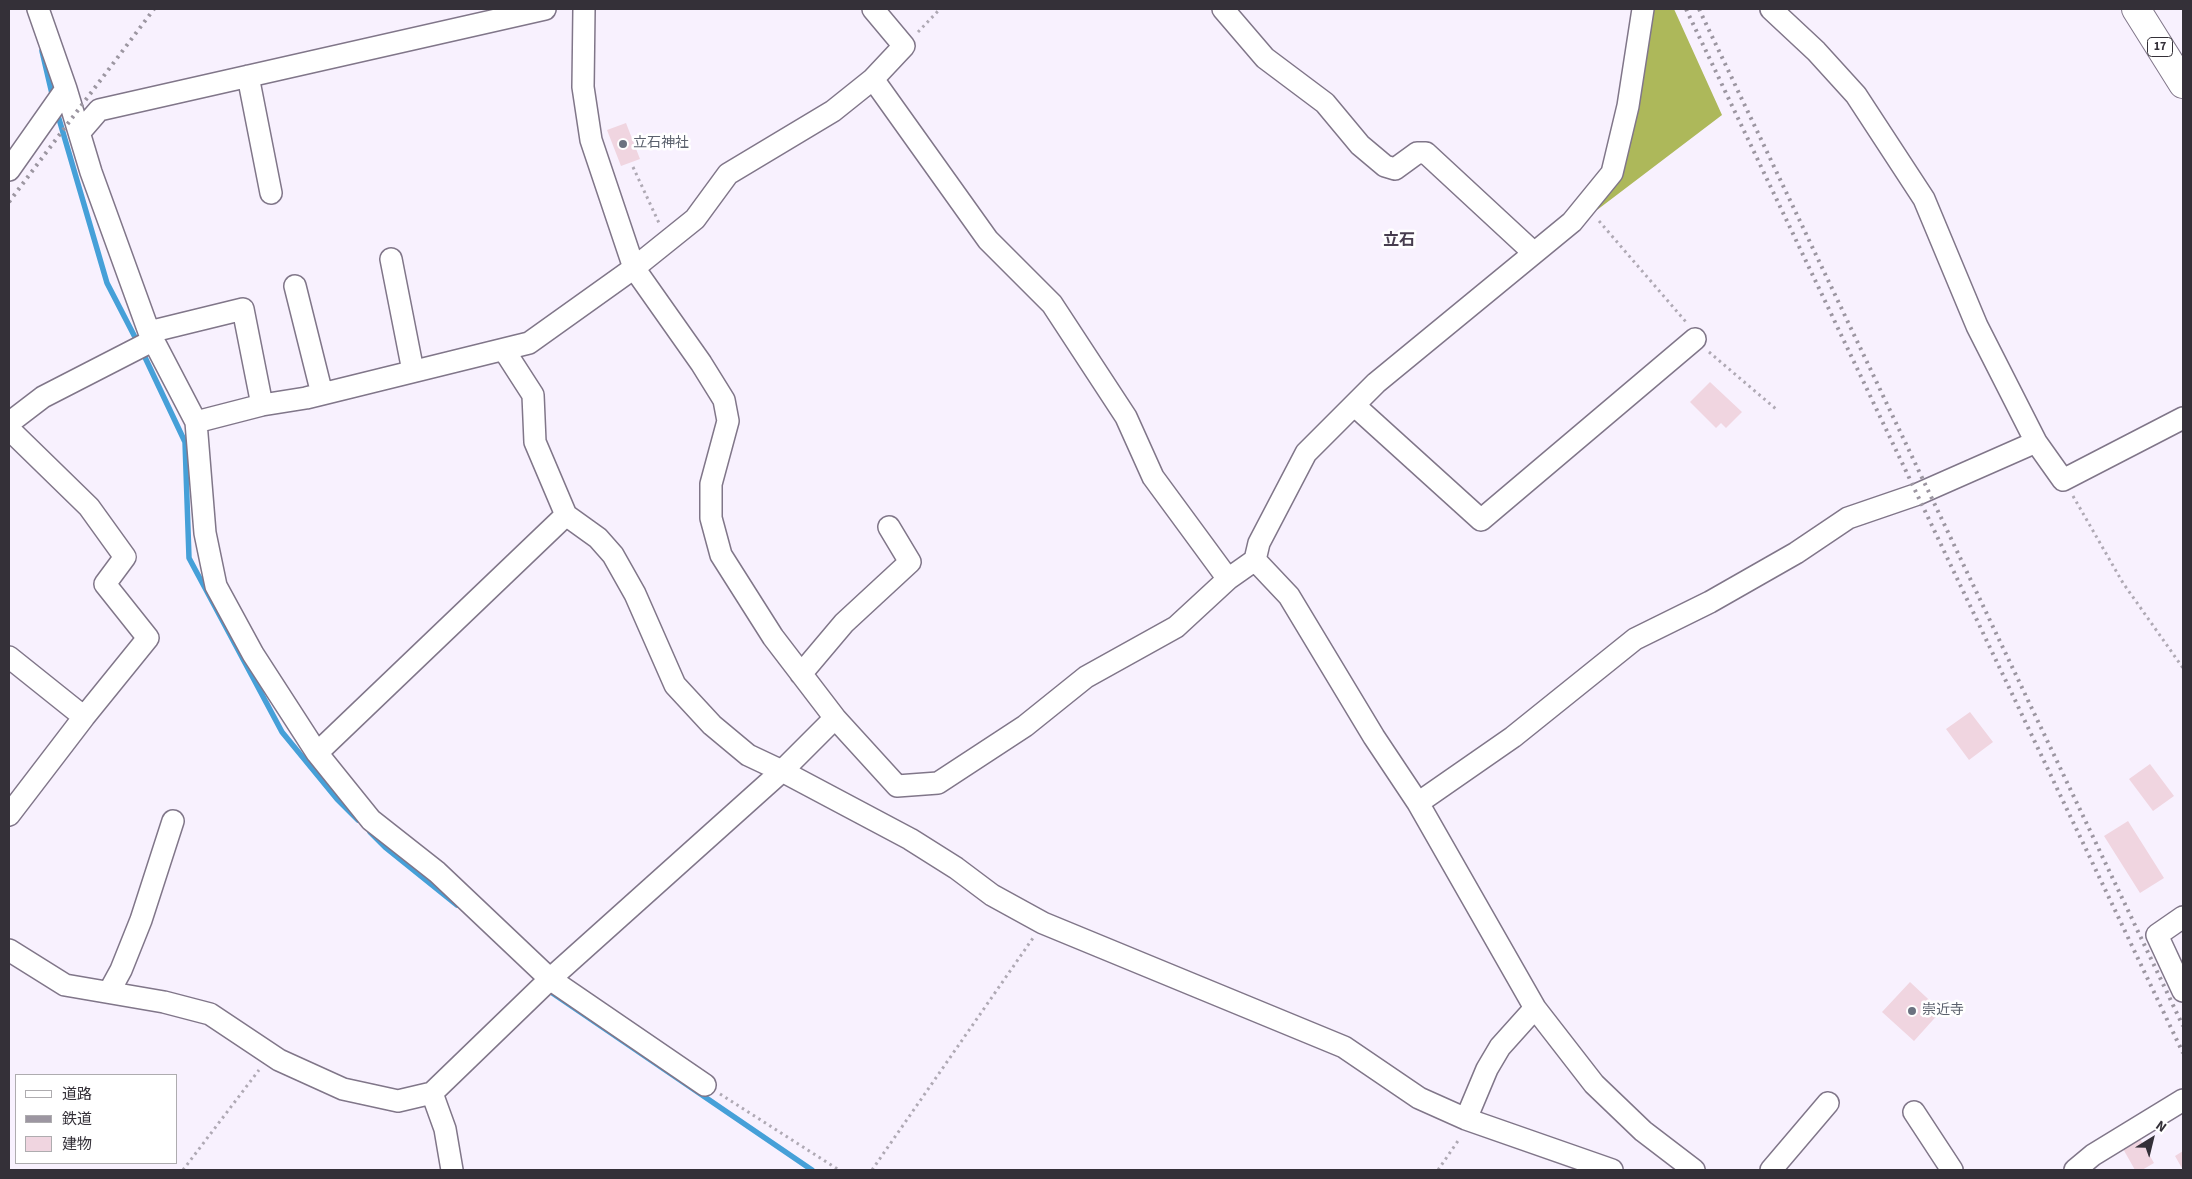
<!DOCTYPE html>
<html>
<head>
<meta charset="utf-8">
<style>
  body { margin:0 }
  #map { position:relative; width:2192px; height:1179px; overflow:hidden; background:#f8f1fe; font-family:"Source Sans 3","Noto Sans JP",sans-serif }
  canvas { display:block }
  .frame { position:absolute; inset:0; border:10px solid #343038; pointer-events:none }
  .legend { position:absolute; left:15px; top:1074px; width:162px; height:90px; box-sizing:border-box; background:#fff; border:1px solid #aeacaf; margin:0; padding:6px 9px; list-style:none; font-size:15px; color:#343038 }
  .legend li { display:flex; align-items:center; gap:10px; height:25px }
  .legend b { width:25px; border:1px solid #aeacaf }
  .north { position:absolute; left:2127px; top:1114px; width:50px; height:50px; -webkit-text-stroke:4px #fff; paint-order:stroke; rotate:36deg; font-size:14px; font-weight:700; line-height:20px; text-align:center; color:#343038 }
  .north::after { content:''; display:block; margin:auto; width:18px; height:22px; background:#343038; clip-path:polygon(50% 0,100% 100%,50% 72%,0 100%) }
</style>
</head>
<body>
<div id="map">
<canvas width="2192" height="1179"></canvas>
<div class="frame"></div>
<ul class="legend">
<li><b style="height:6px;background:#fff"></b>道路</li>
<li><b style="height:6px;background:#9c96a1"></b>鉄道</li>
<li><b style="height:14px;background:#f0d5e0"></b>建物</li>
</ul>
<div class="north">N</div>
</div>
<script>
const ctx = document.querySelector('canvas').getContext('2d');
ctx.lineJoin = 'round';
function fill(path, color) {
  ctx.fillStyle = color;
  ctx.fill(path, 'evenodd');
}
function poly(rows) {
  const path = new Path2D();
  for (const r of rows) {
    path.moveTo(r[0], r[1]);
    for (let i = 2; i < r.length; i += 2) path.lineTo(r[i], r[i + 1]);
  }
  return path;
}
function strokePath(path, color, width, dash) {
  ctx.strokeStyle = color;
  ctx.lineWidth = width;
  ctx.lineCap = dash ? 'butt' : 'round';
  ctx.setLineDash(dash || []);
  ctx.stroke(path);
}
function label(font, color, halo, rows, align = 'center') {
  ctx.font = font + ' "Source Sans 3","Noto Sans JP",sans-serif';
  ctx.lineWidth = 5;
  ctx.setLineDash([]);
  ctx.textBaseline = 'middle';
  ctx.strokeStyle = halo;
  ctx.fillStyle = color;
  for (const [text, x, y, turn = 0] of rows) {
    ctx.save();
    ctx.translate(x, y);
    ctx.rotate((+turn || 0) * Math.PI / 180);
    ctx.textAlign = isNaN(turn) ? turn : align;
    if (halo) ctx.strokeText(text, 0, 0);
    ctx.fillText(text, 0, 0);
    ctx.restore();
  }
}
fill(poly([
  [1649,9,1674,9,1722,115,1597,210,1606,194]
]), '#adb85a');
strokePath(poly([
  [42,51,53,98],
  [57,112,107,283,138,343],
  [142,351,185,442,189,558,282,732,337,799,358,820],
  [370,832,385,847,457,905],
  [545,988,812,1170]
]), '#46a0d8', 5.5);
fill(poly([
  [626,123,640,159,621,166,607,130],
  [1710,382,1742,412,1726,428,1721,423,1716,428,1690,402],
  [1970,712,1993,742,1969,760,1946,729],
  [2150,764,2174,796,2153,811,2129,779],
  [2128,821,2164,878,2140,893,2104,836],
  [1910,982,1941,1011,1914,1041,1882,1012],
  [2139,1137,2154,1163,2142,1170,2135,1170,2122,1147],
  [2183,1151,2183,1170,2175,1156]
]), '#f0d5e0');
const minor = poly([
  [38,9,66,89,91,172,149,332,196,422,205,533,216,586,253,654,317,753,371,820,437,872,550,979,705,1085],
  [584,9,583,87,591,140,634,268,701,363,724,400,728,421,711,484,711,518,721,555,773,637,835,718],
  [1223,9,1265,58,1325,103,1360,145,1385,166,1395,169,1417,153,1426,153,1534,253],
  [1771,9,1816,51,1856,95,1924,199,1977,326,2036,442,2063,480,2183,418],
  [248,76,271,193],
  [873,79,988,240,1052,304,1126,417,1153,477,1228,579],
  [80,132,99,110,545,9],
  [9,170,66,89],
  [391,259,413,371],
  [295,286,322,394],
  [149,332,243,309,262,405],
  [504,350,533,395,535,442,566,515,598,538,613,555,635,594,675,685,712,725,748,755,782,771,910,839,956,868,992,895,1043,923,1344,1047,1419,1098,1466,1119,1612,1170],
  [1354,405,1481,520,1695,339],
  [196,422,262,405,306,398,529,343,634,268,695,219,728,174,833,111,873,79,904,46,873,9],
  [9,423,43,397,152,341],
  [9,429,89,507,125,557,105,584,148,638,84,717],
  [1255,560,1259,543,1306,453,1376,383,1572,222,1612,173,1628,106,1643,9],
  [9,657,84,717,9,815],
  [801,674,844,623,910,562,889,527],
  [317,753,566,515],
  [1418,803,1513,737,1635,639,1710,602,1796,553,1848,518,1918,494,2036,442],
  [2183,917,2157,935,2183,991],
  [9,950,65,985,164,1002,210,1014,279,1060,343,1089,398,1101,432,1093,550,979,782,771,835,718,897,786,938,783,1025,726,1086,677,1176,627,1228,579,1255,560,1289,596,1374,737,1418,803,1535,1008,1594,1084,1643,1131,1694,1170],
  [109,992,121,970,141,920,173,821],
  [432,1093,445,1129,452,1170],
  [1914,1112,1952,1170],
  [1466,1119,1487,1069,1500,1047,1535,1008],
  [1771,1170,1828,1103],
  [2075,1170,2093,1155,2183,1100]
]);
const highway = poly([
  [2136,9,2183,84]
]);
strokePath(minor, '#807689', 24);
strokePath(highway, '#807689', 30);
strokePath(poly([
  [918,32,940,9],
  [633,167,659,223],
  [1599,221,1686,322],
  [1709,352,1776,409],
  [2073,496,2123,583,2183,668],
  [720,1094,839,1170],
  [183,1170,259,1070],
  [872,1170,1033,938],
  [1438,1170,1460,1138]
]), '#afa9b4', 3, [2.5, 4]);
strokePath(minor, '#fff', 21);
strokePath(highway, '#fff', 28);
strokePath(poly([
  [1686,9,2183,1053],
  [1699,9,2183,1026],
  [9,202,154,9]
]), '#9c96a1', 4, [2.5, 5]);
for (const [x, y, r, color] of [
  [623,144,5,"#6b7280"],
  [1912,1011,5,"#6b7280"]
]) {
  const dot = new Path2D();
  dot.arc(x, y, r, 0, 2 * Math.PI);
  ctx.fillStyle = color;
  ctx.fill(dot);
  strokePath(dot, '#fff', 2);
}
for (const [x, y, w] of [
  [2160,47,25]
]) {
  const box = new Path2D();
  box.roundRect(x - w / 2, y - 9.5, w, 19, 4);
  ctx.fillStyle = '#fff';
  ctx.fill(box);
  strokePath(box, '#343038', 1);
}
label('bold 12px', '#343038', null, [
  ["17",2160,47]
]);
label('14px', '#5b616d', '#fff', [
  ["立石神社",633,144],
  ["崇近寺",1922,1011]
], 'left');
label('bold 16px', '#473d4f', '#fff', [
  ["立石",1399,241]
]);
</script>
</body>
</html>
